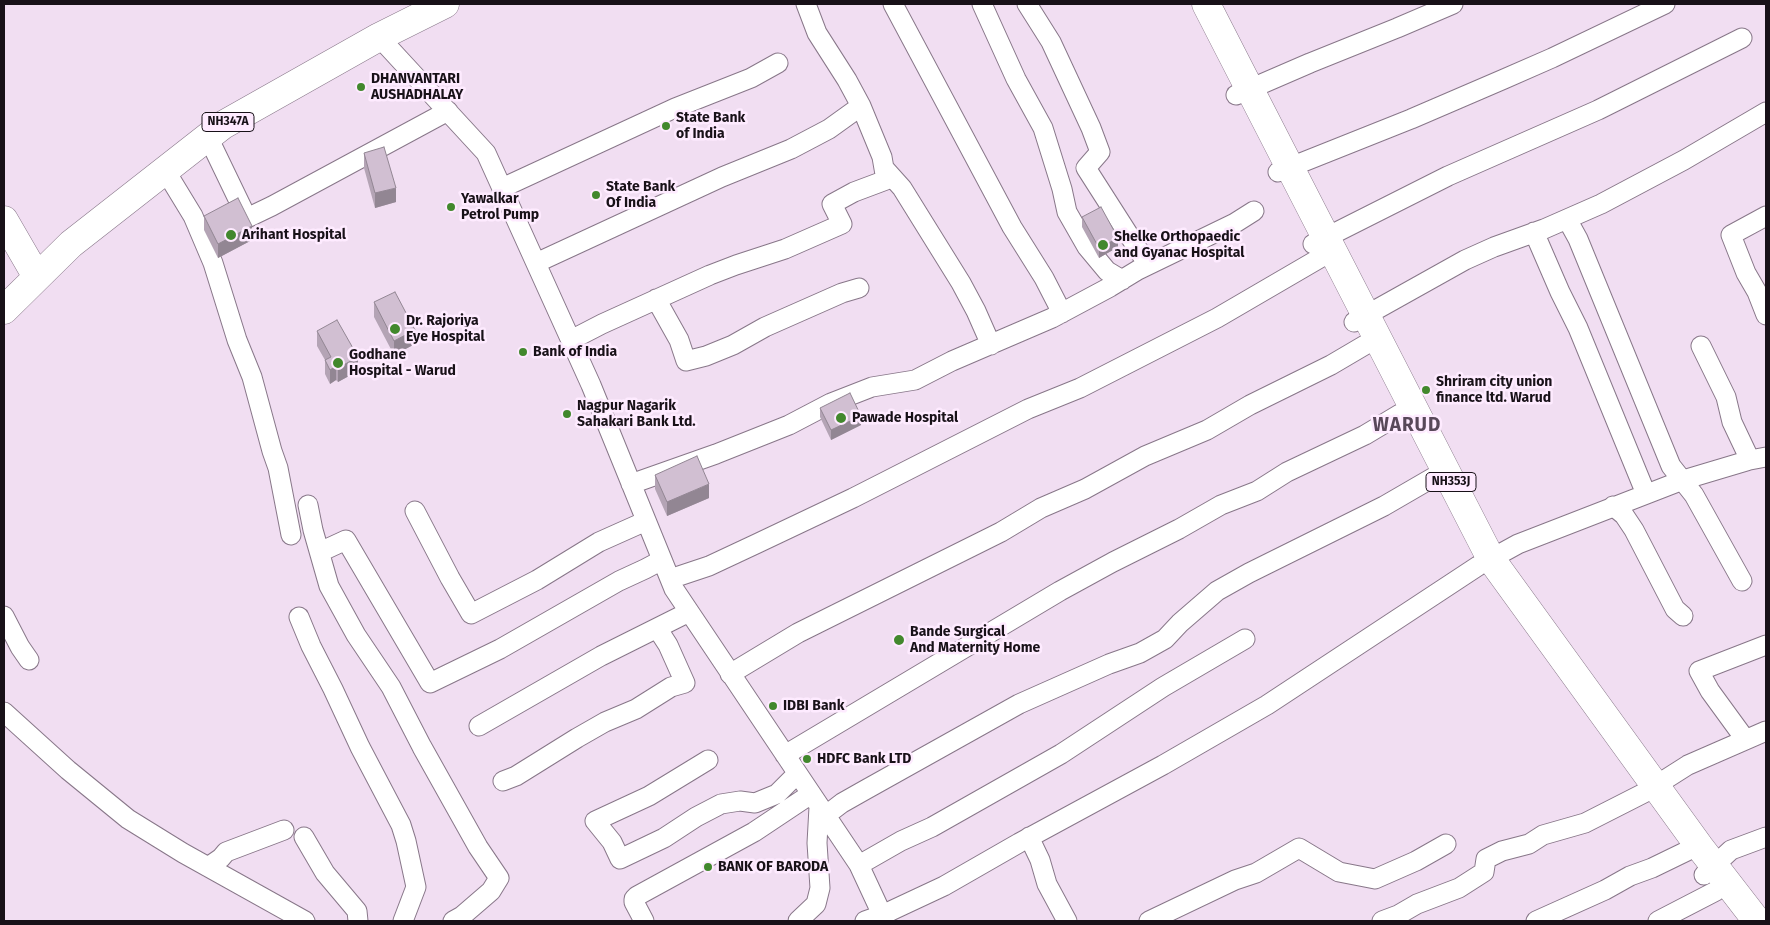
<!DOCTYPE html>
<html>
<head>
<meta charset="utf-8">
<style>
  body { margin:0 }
  #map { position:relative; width:1770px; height:925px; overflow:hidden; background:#f1def2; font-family:"Fira Sans",sans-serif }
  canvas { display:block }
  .frame { position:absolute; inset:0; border:5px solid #181118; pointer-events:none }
</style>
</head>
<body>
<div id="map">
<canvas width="1770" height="925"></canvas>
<div class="frame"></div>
</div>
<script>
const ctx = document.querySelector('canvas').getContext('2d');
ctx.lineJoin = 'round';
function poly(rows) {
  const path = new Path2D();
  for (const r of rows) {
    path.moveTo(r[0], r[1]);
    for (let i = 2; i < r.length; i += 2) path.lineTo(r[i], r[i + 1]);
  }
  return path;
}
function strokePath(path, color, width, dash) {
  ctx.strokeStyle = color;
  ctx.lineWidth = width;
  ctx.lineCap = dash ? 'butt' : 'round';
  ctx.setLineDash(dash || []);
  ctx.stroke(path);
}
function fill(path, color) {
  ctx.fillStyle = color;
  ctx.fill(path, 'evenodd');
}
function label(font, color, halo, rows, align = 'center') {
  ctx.font = font + ' "Fira Sans",sans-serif';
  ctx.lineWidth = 5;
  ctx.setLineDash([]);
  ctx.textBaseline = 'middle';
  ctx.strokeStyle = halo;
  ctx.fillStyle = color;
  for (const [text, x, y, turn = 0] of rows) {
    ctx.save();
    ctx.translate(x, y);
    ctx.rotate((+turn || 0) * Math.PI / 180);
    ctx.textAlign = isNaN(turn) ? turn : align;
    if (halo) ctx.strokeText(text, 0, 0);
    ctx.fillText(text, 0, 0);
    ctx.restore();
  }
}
const minor = poly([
  [893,4,1012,227,1044,278,1062,313],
  [982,4,1016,79,1043,128,1062,189,1067,212,1087,247,1107,271,1122,280],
  [1027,4,1051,42,1091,128,1100,152,1086,168,1148,265],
  [379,37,486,153,591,385,674,589,859,865,885,921],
  [1236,95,1310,63,1397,28,1453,4],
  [208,137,247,218,272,206,448,111],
  [884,168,902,188,961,283,976,311,991,345],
  [165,170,193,216,213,263,237,340,252,377,272,451,278,468,291,535],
  [1278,172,1411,119,1504,79,1552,58,1665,4],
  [502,188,675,108,751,78,778,63],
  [1766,216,1731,235,1746,273,1757,292,1766,315],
  [1567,219,1578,239,1671,466,1694,495,1742,581],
  [1534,232,1560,292,1578,328,1646,494],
  [1313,244,1448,176,1598,110,1742,38],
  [536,263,722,177,791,149,829,129,861,106],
  [656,299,679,340,686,361,706,356,733,345,765,327,842,293,859,288],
  [1354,322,1465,260,1494,247,1544,229,1601,204,1684,160,1766,112],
  [571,340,602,324,710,275,736,265,785,249,842,224,832,204,854,192,886,180,882,157,861,106,847,80,817,33,806,4],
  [1701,346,1726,397,1732,422,1750,460],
  [631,484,716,454,789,425,831,403,872,387,915,380,952,361,1052,318,1110,287,1138,270,1235,223,1254,211],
  [308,505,313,530,329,586,356,635,391,687,422,747,478,847,499,878,491,891,462,916,453,921],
  [1613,506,1624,515,1634,530,1675,609,1683,616],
  [415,511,450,578,471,614,537,580,599,542,646,521],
  [320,552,346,540,430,683,500,649,619,581,645,569,662,560],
  [670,579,709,566,756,544,853,498,1028,409,1080,388,1217,318,1320,258],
  [4,616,20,647,29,660],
  [299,617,311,646,333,689,360,747,401,825,406,841,416,887,403,921],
  [730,674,798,633,1001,532,1041,508,1085,489,1145,456,1207,430,1250,405,1331,365,1365,345],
  [4,712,68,770,128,819,183,853,305,921],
  [479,726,601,656,689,612],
  [1745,739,1710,691,1699,671,1766,645],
  [785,755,1060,591,1113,562,1179,529,1221,505,1257,491,1287,472,1365,435,1400,414],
  [708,760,649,796,595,821,612,842,620,859,664,838,696,817,721,804,740,801,755,803,777,794,797,774],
  [503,781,516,776,577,738,605,722,636,709,671,687,685,683,668,645,657,628],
  [825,816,842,803,865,790,1019,704,1109,664,1140,653,1165,639,1180,623,1217,591,1249,573,1384,506,1434,477],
  [304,837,325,873,357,911,358,921],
  [1029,837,1040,860,1047,884,1067,921],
  [859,865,901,841,932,827,1061,754,1163,687,1245,639],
  [208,867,221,858,226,852,284,830],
  [1704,875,1731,850,1766,837],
  [644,921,634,902,634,899,637,896,754,832,811,794],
  [798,921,816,904,820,888,817,843,819,807],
  [865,921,882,915,944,886,1019,843,1163,765,1267,705,1478,566,1518,544,1683,480,1750,460,1766,457],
  [1149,921,1235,880,1256,873,1299,848,1339,872,1375,879,1416,861,1446,844],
  [1382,921,1398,915,1417,904,1459,888,1484,872,1486,859,1502,851,1529,844,1543,835,1585,823,1644,793,1688,765,1766,731],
  [1536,921,1605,890,1630,876,1652,868,1687,851],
  [1658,921,1716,891]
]);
const highway = poly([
  [1206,4,1491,559,1699,846,1757,921],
  [4,220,37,277],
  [4,310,71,244,223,125,379,37,445,4]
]);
strokePath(minor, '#887789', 21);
strokePath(highway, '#887789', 29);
strokePath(minor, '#fff', 19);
strokePath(highway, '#fff', 28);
fill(poly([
  [364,153,396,202,375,208,364,168],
  [204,216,252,240,218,258,204,230],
  [1082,217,1118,247,1099,258,1082,227],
  [374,302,415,344,394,355,374,317],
  [317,331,358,371,338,382,336,380,330,384,325,374,325,360,317,346],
  [820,408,861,425,831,440,820,417],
  [655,475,709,498,667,516,655,489]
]), '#b4a4b5');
fill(poly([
  [396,188,396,202,375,208,375,193],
  [252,226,252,240,218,258,218,244],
  [1118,238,1118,247,1099,258,1099,248],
  [415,330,415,344,394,355,394,341],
  [358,357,358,371,338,382,338,368],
  [336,366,336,380,330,384,330,370],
  [861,416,861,425,831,440,831,430],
  [709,484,709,498,667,516,667,502]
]), '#928693');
const building = poly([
  [384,147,396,188,375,193,364,153,384,147],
  [238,198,252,226,218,244,204,216,238,198],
  [1101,207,1118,238,1099,248,1082,217,1101,207],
  [395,292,415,330,394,341,374,302,395,292],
  [337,320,358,357,338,368,336,366,330,370,325,360,331,357,317,331,337,320],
  [850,393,861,416,831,430,820,408,850,393],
  [697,456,709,484,667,502,655,475,697,456]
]);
fill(building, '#d1bfd2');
strokePath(building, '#928693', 1);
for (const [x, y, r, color] of [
  [361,87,5,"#42882d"],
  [666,126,5,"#42882d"],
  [596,195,5,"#42882d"],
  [451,207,5,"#42882d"],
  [231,235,6,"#42882d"],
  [1103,245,6,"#42882d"],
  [395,329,6,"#42882d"],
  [523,352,5,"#42882d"],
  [338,363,6,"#42882d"],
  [1426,390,5,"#42882d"],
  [567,414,5,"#42882d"],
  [841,418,6,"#42882d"],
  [899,640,6,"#42882d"],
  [773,706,5,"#42882d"],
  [807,759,5,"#42882d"],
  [708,867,5,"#42882d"]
]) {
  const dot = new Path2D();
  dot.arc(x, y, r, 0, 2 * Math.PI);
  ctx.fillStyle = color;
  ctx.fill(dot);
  strokePath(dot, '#feebff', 2);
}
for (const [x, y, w] of [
  [228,122,52],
  [1451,482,50]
]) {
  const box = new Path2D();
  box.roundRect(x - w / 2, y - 9.5, w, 19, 4);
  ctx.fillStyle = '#feebff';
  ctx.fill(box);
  strokePath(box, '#181118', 1);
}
label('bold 12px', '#181118', null, [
  ["NH347A",228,122],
  ["NH353J",1451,482]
]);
label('bold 14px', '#181118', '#feebff', [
  ["DHANVANTARI",371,79],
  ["AUSHADHALAY",371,95],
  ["State Bank",676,118],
  ["of India",676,134],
  ["State Bank",606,187],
  ["Of India",606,203],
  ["Yawalkar",461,199],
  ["Petrol Pump",461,215],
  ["Arihant Hospital",242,235],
  ["Shelke Orthopaedic",1114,237],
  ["and Gyanac Hospital",1114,253],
  ["Dr. Rajoriya",406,321],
  ["Eye Hospital",406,337],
  ["Bank of India",533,352],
  ["Godhane",349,355],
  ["Hospital - Warud",349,371],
  ["Shriram city union",1436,382],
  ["finance ltd. Warud",1436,398],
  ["Nagpur Nagarik",577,406],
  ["Sahakari Bank Ltd.",577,422],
  ["Pawade Hospital",852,418],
  ["Bande Surgical",910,632],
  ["And Maternity Home",910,648],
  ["IDBI Bank",783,706],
  ["HDFC Bank LTD",817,759],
  ["BANK OF BARODA",718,867]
], 'left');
ctx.letterSpacing = '1px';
label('bold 19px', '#584859', '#feebff', [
  ["WARUD",1407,426]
]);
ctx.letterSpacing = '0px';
</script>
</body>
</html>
